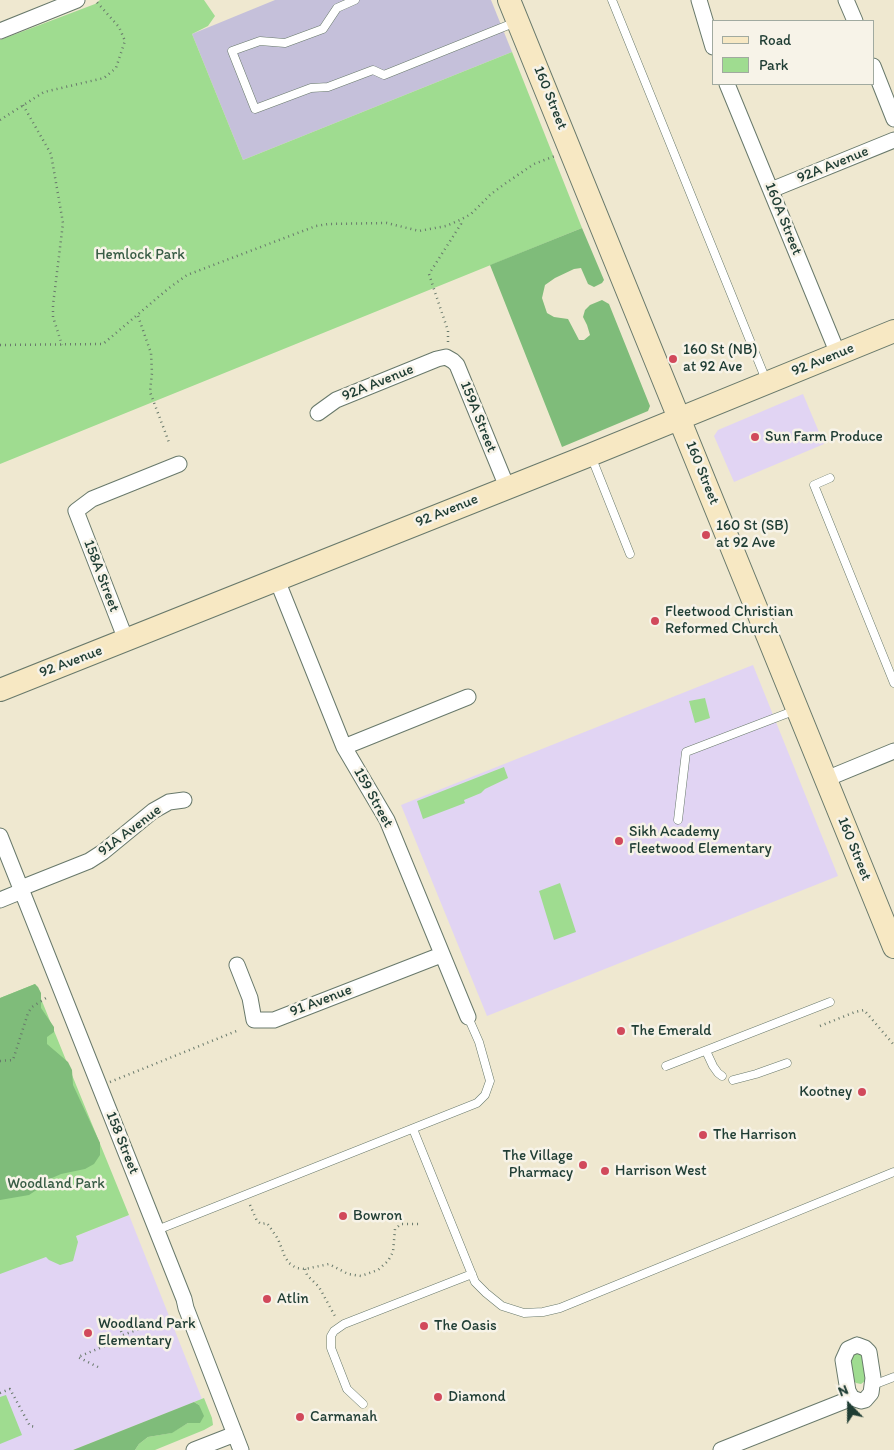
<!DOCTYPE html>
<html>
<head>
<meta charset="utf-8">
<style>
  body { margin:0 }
  #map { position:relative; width:894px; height:1450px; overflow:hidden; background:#efe8d0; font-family:Itim,sans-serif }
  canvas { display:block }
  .legend { position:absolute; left:712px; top:20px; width:162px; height:65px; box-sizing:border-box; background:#f7f3e8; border:1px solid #a1aaa0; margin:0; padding:6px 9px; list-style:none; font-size:15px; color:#1f3d34 }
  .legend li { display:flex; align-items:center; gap:10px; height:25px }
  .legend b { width:25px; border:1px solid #a1aaa0 }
  .north { position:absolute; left:824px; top:1380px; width:50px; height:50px; -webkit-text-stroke:4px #f7f3e8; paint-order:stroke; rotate:338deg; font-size:14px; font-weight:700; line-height:20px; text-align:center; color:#1f3d34 }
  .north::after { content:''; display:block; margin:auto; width:18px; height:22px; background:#1f3d34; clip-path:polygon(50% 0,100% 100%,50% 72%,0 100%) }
</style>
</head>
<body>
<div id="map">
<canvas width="894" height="1450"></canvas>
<ul class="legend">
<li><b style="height:6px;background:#f7e8c3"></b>Road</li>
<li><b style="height:14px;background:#9fdc90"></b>Park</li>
</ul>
<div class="north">N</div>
</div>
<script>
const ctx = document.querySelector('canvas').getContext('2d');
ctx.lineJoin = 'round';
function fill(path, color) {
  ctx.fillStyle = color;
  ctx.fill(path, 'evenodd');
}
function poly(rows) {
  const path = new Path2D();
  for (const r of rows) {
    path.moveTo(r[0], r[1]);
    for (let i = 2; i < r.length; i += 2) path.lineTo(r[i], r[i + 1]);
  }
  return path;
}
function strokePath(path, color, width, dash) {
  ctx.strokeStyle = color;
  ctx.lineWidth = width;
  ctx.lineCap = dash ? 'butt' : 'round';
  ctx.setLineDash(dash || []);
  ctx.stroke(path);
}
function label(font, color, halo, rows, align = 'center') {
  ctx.font = font + ' Itim,sans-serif';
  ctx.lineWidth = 5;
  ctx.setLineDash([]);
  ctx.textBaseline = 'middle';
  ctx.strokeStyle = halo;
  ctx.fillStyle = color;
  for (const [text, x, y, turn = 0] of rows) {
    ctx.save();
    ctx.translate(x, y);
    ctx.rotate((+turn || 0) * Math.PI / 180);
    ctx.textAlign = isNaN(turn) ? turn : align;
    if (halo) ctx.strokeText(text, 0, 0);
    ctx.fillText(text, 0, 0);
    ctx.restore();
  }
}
fill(poly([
  [803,394,824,444,734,482,714,436,718,430],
  [753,665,838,876,487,1016,401,805],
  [129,1215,202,1399,73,1450,0,1450,0,1266]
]), '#e1d4f3');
fill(poly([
  [275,0,491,0,512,52,243,160,192,34]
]), '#c5c0da');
fill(poly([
  [100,0,204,0,215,16,208,26,192,34,243,160,512,52,582,228,0,464,0,40,95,4],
  [705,698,710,718,695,723,689,701],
  [504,767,508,778,485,789,481,793,464,800,465,803,423,819,417,801],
  [560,883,576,932,554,940,539,891],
  [35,984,129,1215,76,1236,78,1242,73,1261,60,1265,49,1260,46,1257,0,1274,0,998],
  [857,1353,862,1355,866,1376,865,1381,861,1384,856,1383,852,1379,850,1361,853,1354],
  [6,1395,22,1435,0,1444,0,1397],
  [204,1398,212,1418,213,1425,204,1430,155,1450,135,1450,139,1444,148,1437,171,1433,188,1423,200,1422,199,1405,194,1402]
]), '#9fdc90');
fill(poly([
  [582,228,604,280,602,283,594,287,588,284,581,268,574,269,555,278,545,285,542,298,547,313,554,317,568,319,579,340,584,340,590,335,587,325,583,317,585,310,590,305,602,300,609,304,650,406,648,411,562,447,490,265],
  [35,984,38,987,41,993,41,1008,54,1027,54,1032,47,1037,47,1044,68,1062,72,1070,73,1085,100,1143,100,1155,94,1164,85,1169,61,1174,43,1182,38,1189,29,1195,0,1200,0,998],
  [194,1402,199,1405,204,1416,200,1423,188,1423,172,1433,148,1437,139,1444,135,1450,73,1450]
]), '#7fbc7a');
const lane = poly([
  [355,0,337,8,323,29,285,43,260,41,232,51,255,109,311,88,328,87,373,70,384,75,516,22],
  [612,0,766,380],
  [591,456,630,554],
  [830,478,814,485,894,683],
  [678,820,686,752,796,710],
  [706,1051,713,1066,718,1073,722,1076],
  [666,1066,830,1002],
  [733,1080,756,1074,787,1063],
  [413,1129,475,1282,486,1293,502,1306,524,1313,543,1312,560,1308,894,1172],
  [157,1230,477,1103,485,1095,490,1081,479,1042,468,1017],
  [873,1385,894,1377],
  [363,1404,347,1389,331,1348,331,1336,334,1331,344,1324,472,1274]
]);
const street = poly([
  [699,0,713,47],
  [846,0,855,21],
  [0,31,77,0],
  [873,66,894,119],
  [727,84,838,354],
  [771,190,894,140],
  [318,413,336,400,437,359,446,357,453,361,457,365,507,487],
  [277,580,344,747,387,820,468,1017],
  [126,640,76,511,92,499,179,464],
  [344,747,468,697],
  [826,779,894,751],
  [0,836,184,1299,186,1308,241,1450],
  [21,888,89,861,103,852,153,811,169,802,184,800],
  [0,900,22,891],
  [237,965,250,998,254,1020,274,1020,441,955],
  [857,1345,865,1348,869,1352,873,1378,871,1393,865,1400,861,1401,852,1398,848,1391,843,1360,848,1349,857,1345],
  [194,1450,235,1434],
  [721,1450,852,1398]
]);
const secondary = poly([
  [509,0,894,947],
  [0,690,590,455,894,331]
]);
strokePath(lane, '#68796b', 9);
strokePath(street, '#68796b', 17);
strokePath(secondary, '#68796b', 24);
strokePath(poly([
  [23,105,51,154,63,223,53,305,53,317,62,345],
  [0,120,44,92,104,78,116,68,125,41,119,27,95,0],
  [138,316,151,353,152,373,150,392,170,445],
  [448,342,448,331,429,274,461,224,460,220],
  [0,345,103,344,169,288,187,275,316,226,328,224,387,223,419,231,446,226,460,220,471,214,491,194,506,183,534,164,555,156],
  [820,1026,855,1012,864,1010,894,1045],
  [0,1061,13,1060,28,1013,32,1007,46,998],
  [110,1082,239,1030],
  [250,1205,257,1221,261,1224,267,1223,278,1239,285,1257,289,1263,296,1268,305,1269,329,1264,348,1274,361,1276,378,1270,388,1261,393,1252,395,1229,401,1224,420,1224],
  [305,1269,307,1275,319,1287,336,1318],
  [121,1331,128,1348],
  [123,1335,155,1323],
  [98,1367,78,1357,124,1338],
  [0,1393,10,1389,30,1426,37,1427]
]), '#68796b', 2.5, [1, 4]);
strokePath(lane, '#fff', 8);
strokePath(street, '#fff', 15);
strokePath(secondary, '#f7e8c3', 22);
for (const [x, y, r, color] of [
  [673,359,5,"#d1495b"],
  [755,437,5,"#d1495b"],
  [706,535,5,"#d1495b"],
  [655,621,5,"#d1495b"],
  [619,841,5,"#d1495b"],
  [621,1031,5,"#d1495b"],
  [862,1092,5,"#d1495b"],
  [703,1135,5,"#d1495b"],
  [583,1165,5,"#d1495b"],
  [605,1171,5,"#d1495b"],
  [343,1216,5,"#d1495b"],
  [267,1299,5,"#d1495b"],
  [424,1326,5,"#d1495b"],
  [88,1333,5,"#d1495b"],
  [438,1397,5,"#d1495b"],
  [300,1417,5,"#d1495b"]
]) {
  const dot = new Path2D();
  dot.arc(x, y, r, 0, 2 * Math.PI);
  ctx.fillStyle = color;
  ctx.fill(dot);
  strokePath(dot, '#f7f3e8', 2);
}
label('15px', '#1f3d34', '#f7f3e8', [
  ["160 Street",550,98,68],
  ["92A Avenue",833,165,-22],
  ["160A Street",783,219,68],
  ["92 Avenue",823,360,-22],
  ["92A Avenue",378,383,-22],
  ["159A Street",478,417,68],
  ["160 Street",702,473,68],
  ["92 Avenue",447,511,-22],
  ["158A Street",101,576,69],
  ["92 Avenue",71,662,-21],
  ["159 Street",373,798,61],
  ["91A Avenue",130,831,-37],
  ["160 Street",854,849,68],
  ["91 Avenue",321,1001,-21],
  ["158 Street",122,1143,68]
]);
label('15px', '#395d46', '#f7f3e8', [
  ["Hemlock Park",140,255],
  ["Woodland Park",56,1184]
]);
label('15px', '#1f3d34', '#f7f3e8', [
  ["160 St (NB)",683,350],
  ["at 92 Ave",683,367],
  ["Sun Farm Produce",765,437],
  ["160 St (SB)",716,526],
  ["at 92 Ave",716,543],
  ["Fleetwood Christian",665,612],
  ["Reformed Church",665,629],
  ["Sikh Academy",629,832],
  ["Fleetwood Elementary",629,849],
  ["The Emerald",631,1031],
  ["Kootney",852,1092,"right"],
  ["The Harrison",713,1135],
  ["The Village",573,1156,"right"],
  ["Pharmacy",573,1173,"right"],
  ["Harrison West",615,1171],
  ["Bowron",353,1216],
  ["Atlin",277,1299],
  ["Woodland Park",98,1324],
  ["Elementary",98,1341],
  ["The Oasis",434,1326],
  ["Diamond",448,1397],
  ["Carmanah",310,1417]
], 'left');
</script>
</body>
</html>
